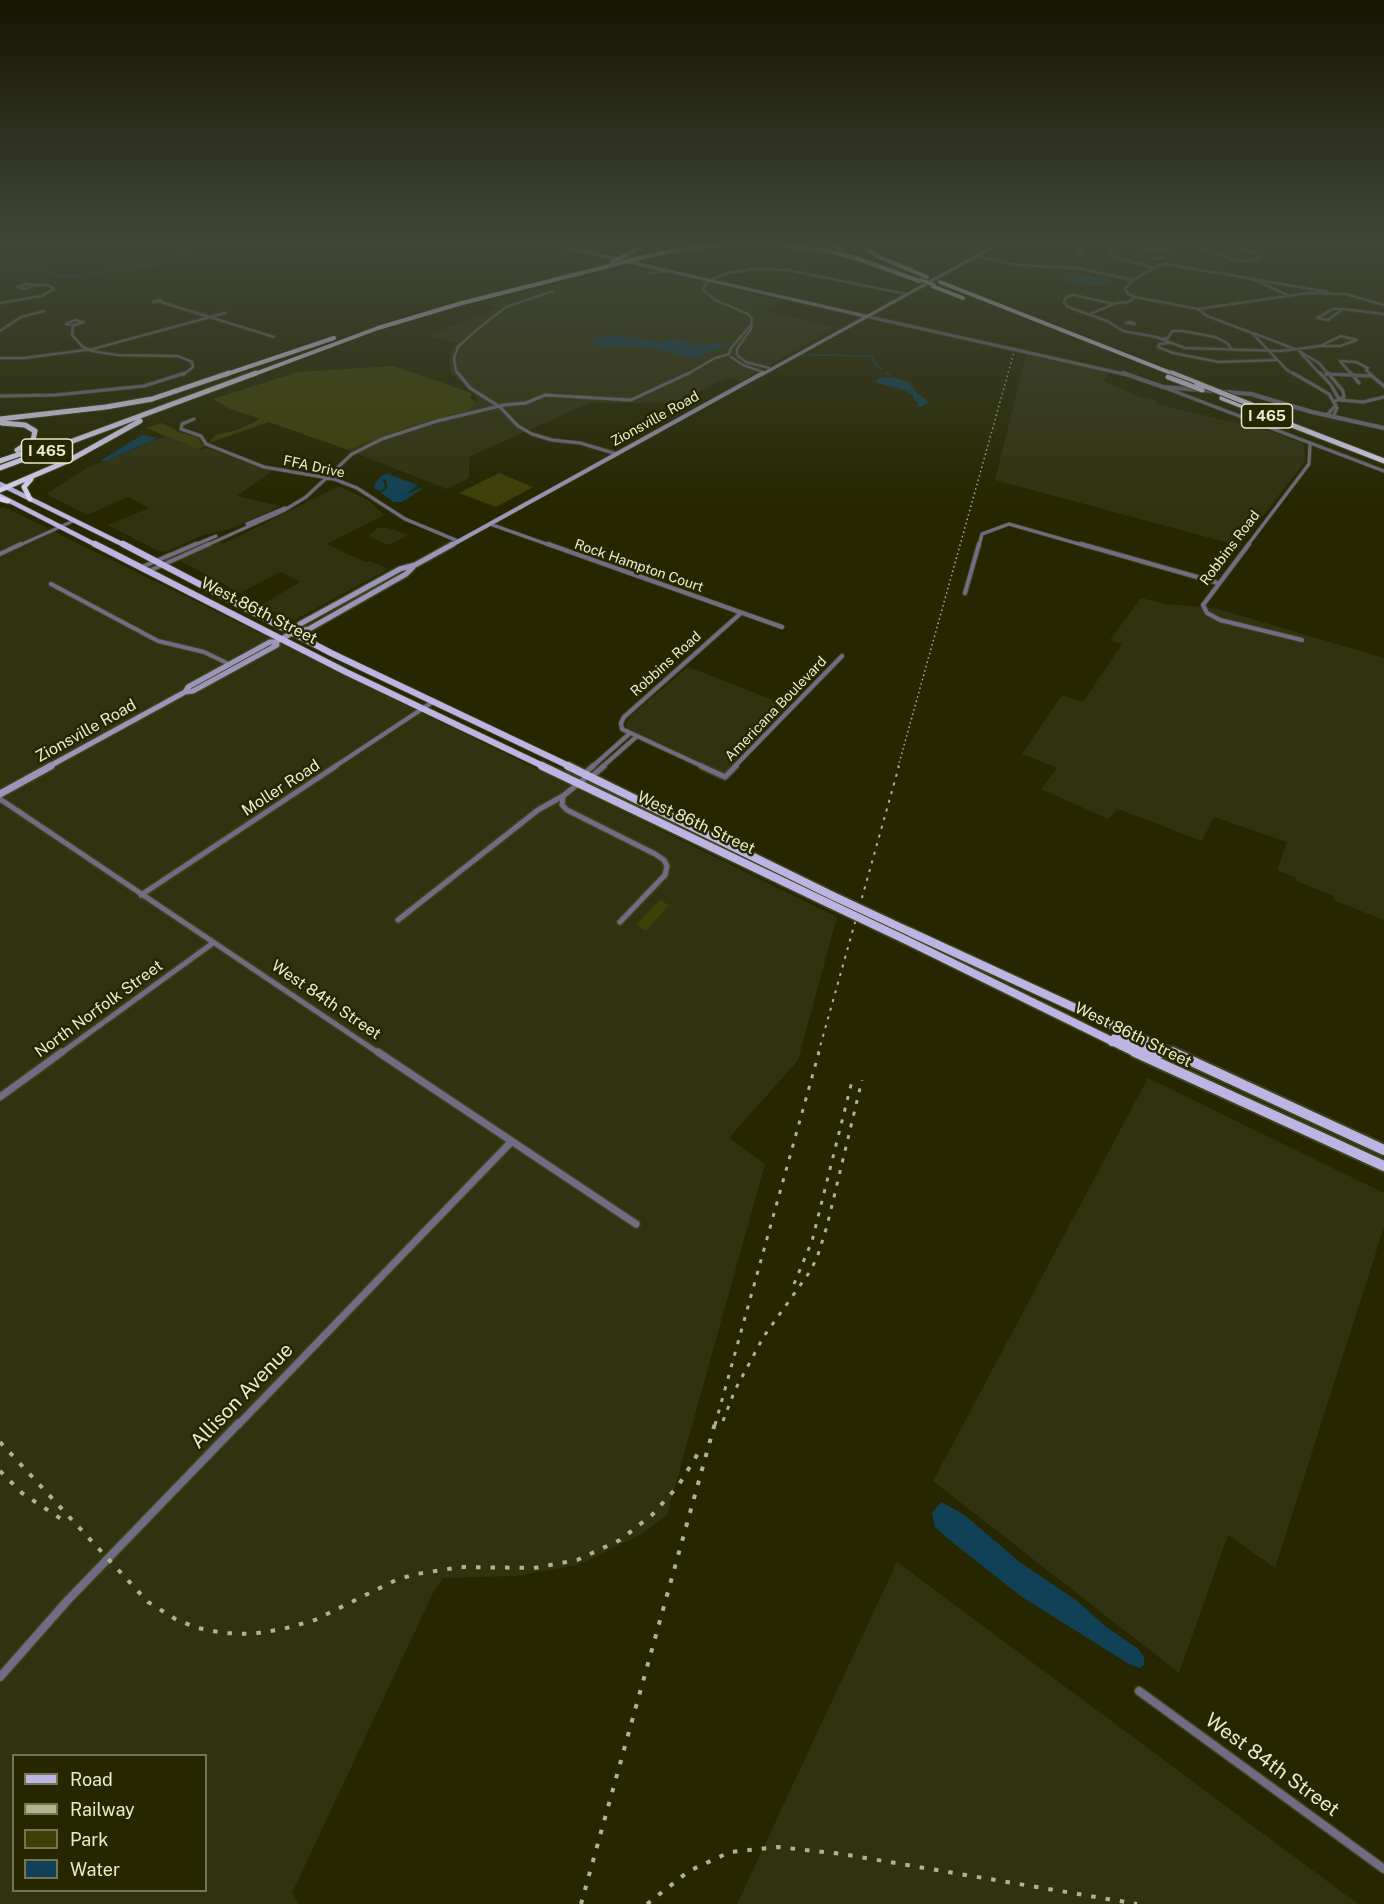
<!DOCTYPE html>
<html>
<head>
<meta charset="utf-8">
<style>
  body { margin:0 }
  #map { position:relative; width:1384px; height:1904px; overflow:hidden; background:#262700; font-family:"Public Sans",sans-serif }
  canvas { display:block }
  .legend { position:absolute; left:12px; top:1754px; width:195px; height:138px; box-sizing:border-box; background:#262700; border:2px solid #747652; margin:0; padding:8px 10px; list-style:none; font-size:18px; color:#e8ecce }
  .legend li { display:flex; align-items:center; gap:12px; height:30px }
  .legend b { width:30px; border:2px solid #747652 }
</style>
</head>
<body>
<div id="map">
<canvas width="1384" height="1904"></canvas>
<ul class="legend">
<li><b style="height:8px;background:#bcb5e4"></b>Road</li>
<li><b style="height:8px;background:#afb392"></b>Railway</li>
<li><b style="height:16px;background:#3d4007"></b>Park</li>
<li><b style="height:16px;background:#114156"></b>Water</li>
</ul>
</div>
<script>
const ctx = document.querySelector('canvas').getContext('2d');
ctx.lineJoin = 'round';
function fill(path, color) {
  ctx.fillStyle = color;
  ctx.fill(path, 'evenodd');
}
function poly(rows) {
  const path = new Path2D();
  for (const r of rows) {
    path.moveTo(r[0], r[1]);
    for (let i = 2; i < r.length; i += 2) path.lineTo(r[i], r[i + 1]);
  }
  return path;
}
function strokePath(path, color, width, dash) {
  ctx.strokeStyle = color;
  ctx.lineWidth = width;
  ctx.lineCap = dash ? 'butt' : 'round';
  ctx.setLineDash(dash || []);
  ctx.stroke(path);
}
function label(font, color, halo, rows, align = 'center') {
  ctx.font = font + ' "Public Sans",sans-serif';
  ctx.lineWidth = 5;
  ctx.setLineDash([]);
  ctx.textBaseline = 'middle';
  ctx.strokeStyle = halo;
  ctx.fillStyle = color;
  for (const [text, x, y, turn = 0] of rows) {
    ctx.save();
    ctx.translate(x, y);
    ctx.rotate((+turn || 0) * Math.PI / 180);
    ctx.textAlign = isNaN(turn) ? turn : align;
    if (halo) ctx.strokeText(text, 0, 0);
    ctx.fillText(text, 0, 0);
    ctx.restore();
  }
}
fill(poly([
  [627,267,657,271,784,301,766,311,835,327,742,381,727,377,677,403,589,403,469,457,469,478,447,489,348,450,405,428,467,411,476,402,478,398,450,372,450,353,457,343,427,336,499,308,484,303],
  [1026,355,1109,373,1103,381,1139,397,1157,401,1156,404,1273,432,1304,444,1305,461,1240,546,995,480],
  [166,437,199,450,208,448,260,468,273,470,237,496,281,506,230,529,203,535,168,551,160,552,108,525,149,508,128,497,87,515,46,494,87,468,160,438],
  [337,487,341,487,371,502,384,515,327,544,365,562,370,561,387,568,383,572,295,620,289,620,261,605,300,582,280,572,240,593,181,561,182,558,217,542,225,543],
  [4,507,837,917,798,1060,729,1138,765,1164,667,1515,642,1534,578,1565,516,1576,443,1578,433,1593,292,1893,299,1904,0,1904,0,508],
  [14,1756,206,1756,206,1890,14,1890],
  [384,527,407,534,407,536,389,545,368,536,378,528],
  [1141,598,1165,604,1215,608,1384,658,1384,920,1333,900,1334,896,1296,881,1295,877,1277,870,1287,842,1214,817,1202,841,1118,809,1108,819,1041,789,1057,768,1022,754,1062,695,1083,702,1122,644,1110,640],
  [688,667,789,706,724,773,628,731,626,723,630,716],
  [1148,1078,1384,1193,1384,1227,1275,1568,1228,1535,1179,1673,933,1481],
  [897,1562,1358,1904,737,1904]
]), '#313310');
fill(poly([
  [393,366,472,393,470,398,476,402,467,411,405,428,348,450,269,422,208,443,216,435,237,430,258,420,258,418,230,409,213,399,298,372],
  [162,423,179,432,198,437,202,444,206,446,197,449,146,428],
  [499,473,533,487,496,507,459,493],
  [660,900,669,905,646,931,636,925]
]), '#3d4007');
fill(poly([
  [1075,273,1114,280,1115,281,1106,286,1078,285,1058,278,1060,276],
  [615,335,660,342,676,339,698,345,719,343,728,345,693,359,655,348,623,346,601,347,587,340],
  [889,377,908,381,917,393,929,402,921,407,917,407,918,402,913,399,913,395,907,391,875,382,880,378],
  [142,435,158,438,105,461,100,461],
  [388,474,418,485,405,495,420,488,422,489,402,502,393,502,381,493,387,488,386,480,383,479,385,488,380,491,375,489,374,485,382,475],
  [941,1502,963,1514,1021,1563,1076,1600,1105,1626,1137,1648,1144,1656,1144,1665,1140,1668,1129,1664,1022,1597,947,1538,935,1527,932,1513]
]), '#114156');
strokePath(poly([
  [801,355,806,355],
  [810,355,872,356,875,365,882,369],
  [886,372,890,375]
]), '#114156', 1.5);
fill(poly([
  [212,242,219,242,187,252,181,259,169,263,84,276,60,279,42,272,0,273,0,271,42,270,60,275,84,274,166,261,177,257,183,250,212,242],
  [267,242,278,243,304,242,278,245,267,242]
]), '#114156');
const minorFar5 = poly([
  [1079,242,1079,253],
  [1115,242,1154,250,1177,247,1186,243],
  [1120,244,1110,249,1109,253,1113,257,1155,268],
  [1185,244,1210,250,1234,260,1251,261,1260,258,1257,254,1220,242],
  [1237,246,1259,242],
  [1079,253,1082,253,1084,255,1075,254,1079,253],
  [975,256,1016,265,1077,268,1133,280],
  [1155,257,1160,257,1162,258,1153,258,1155,257],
  [649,273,670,271],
  [1255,280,1287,295],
  [26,284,33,285,26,289,17,287,26,284],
  [158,300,162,301,153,302,155,301,158,300],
  [161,302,274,337],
  [0,303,41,296,54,289,48,285,33,285],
  [1114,304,1074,295,1066,297,1064,302,1068,307,1107,321,1123,331,1156,337,1185,348,1281,351,1320,346],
  [1198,309,1135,297,1128,294,1125,289,1133,280,1159,265,1166,264,1328,292],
  [1333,309,1343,309,1328,320,1317,318,1333,309],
  [1343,309,1384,314],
  [1090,314,1116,303,1128,302,1135,297],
  [75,320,84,322,75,325,66,324,75,320],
  [1129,322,1131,322,1135,324,1126,323,1129,322],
  [73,325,72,335,83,347,92,351,117,355,178,356,192,362,193,367,183,375],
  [0,331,21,317,44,311],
  [1253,333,1295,349],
  [1341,336,1357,340,1340,346,1320,346,1341,336],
  [1163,339,1168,338,1172,331,1183,331,1215,337,1227,343,1231,348],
  [1169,343,1159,344,1158,347,1173,353,1219,362,1276,360],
  [729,354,731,348,750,326],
  [737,354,737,349,751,329,752,319,748,314,715,300,703,290,707,282,724,274,753,269,787,270,906,294],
  [738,356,746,362,769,368],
  [731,357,743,365,763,372],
  [0,358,24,358,93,349,225,313],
  [1326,374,1343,375],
  [459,375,456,371,454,358,458,347,474,332,506,307,553,291],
  [686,375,715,358,729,354],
  [1295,375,1287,370,1252,333,1207,316,1198,309,1308,293,1346,294,1384,305],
  [1321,375,1299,351,1319,363,1329,375],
  [1352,375,1340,361,1356,362,1368,368,1366,370,1371,375]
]);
const minorFar4 = poly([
  [458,373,470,388,500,407,518,426,532,434,552,440,580,443,617,454],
  [1293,373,1329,394,1337,408,1333,417],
  [1320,373,1331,385,1339,399],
  [1328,373,1343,391,1344,397,1335,401],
  [1351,373,1359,383],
  [1369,373,1372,376],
  [1326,374,1372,376,1384,386],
  [1163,387,1384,471],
  [0,396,56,395,144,386,185,373],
  [1340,400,1363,402,1384,397],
  [1327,415,1336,405],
  [194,419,182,424,181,429,201,436,206,444,264,467,334,479,357,488,405,519,458,541],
  [247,524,285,508],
  [490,524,552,546],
  [18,546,73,521],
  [192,546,216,536],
  [205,546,283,511,306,497,352,454,382,439,437,421,504,405,526,403,545,395,631,400,689,373],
  [979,546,982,534,1009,524,1086,546],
  [1247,546,1309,464,1310,444]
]);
const minorFar3 = poly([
  [548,544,782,627],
  [1081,544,1218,583],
  [1249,544,1203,605,1207,613,1220,620,1302,640],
  [0,554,21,544],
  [142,567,196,544],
  [149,571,209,544],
  [51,584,158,641,204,652,229,664],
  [965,593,979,544],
  [334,767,434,701],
  [592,767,629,734],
  [602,767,636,737],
  [704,767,622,729,621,723,624,717,741,613],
  [734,767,842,656]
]);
const minorFar2 = poly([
  [701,766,725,777,736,766],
  [584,774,593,766],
  [588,776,563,796,562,805,567,810,655,854,664,860,667,866,665,875,620,922],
  [591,777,604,766],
  [0,799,380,1054],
  [141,895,336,766],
  [398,920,538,810,563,796],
  [60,1054,213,943]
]);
const minorFar1 = poly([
  [378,1052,636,1224],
  [0,1097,62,1052],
  [238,1425,512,1141]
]);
const minor = poly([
  [0,1677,67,1601,239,1423],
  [1139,1691,1384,1869]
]);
const tertiaryFar1 = poly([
  [865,316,1128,375]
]);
const tertiary = poly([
  [1123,373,1163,387,1251,394,1312,412,1384,428]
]);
const secondaryFar3 = poly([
  [542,242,865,316],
  [761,375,1002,242]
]);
const secondaryFar2 = poly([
  [450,546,763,373]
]);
const secondaryFar1 = poly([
  [292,633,300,624,400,569,415,565,453,544],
  [185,692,188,687,270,642,276,642,292,633,309,629,406,574,413,567],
  [48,767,185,692,193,691,277,645,276,642]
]);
const secondary = poly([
  [0,794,51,766]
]);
const primaryFar3 = poly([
  [0,484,126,546],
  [0,496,98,546]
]);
const primaryFar2 = poly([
  [95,544,346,672,545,767],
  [123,544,331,653,571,767]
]);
const primaryFar1 = poly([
  [542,766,830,904],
  [568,766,833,896],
  [908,931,1175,1054],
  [906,940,1138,1054],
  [1112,1042,1115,1038,1120,1037,1147,1050,1161,1053]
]);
const primary = poly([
  [1135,1052,1384,1166],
  [1158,1052,1161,1053],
  [1172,1052,1384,1150]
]);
const motorwayFar1 = poly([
  [821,242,842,250],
  [857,242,879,257,927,277],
  [731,244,783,245,828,251,859,259,919,281],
  [620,258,650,242],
  [631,260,685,248,736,244],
  [940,282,1176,375],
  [932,286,963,298],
  [224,375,334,338],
  [252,375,378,328,462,303,621,263]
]);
const motorway = poly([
  [1172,373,1197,383],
  [1222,398,1384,461],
  [0,419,106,407,152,399,229,373],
  [2,423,25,425,35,431,33,440,17,450],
  [0,461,32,450],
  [0,468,256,373],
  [0,490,70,460,140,421],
  [0,499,8,501],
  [30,499,24,487,31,479]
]);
strokePath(minorFar5, '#41431d', 4);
strokePath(minorFar4, '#41431d', 4.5);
strokePath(minorFar3, '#41431d', 6);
strokePath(minorFar2, '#41431d', 8);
strokePath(minorFar1, '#41431d', 10);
strokePath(minor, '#41431d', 11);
strokePath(tertiaryFar1, '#41431d', 4.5);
strokePath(tertiary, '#41431d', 5);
strokePath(secondaryFar3, '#41431d', 4.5);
strokePath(secondaryFar2, '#41431d', 5);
strokePath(secondaryFar1, '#41431d', 8);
strokePath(secondary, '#41431d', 10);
strokePath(primaryFar3, '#41431d', 6);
strokePath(primaryFar2, '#41431d', 8);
strokePath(primaryFar1, '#41431d', 11);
strokePath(primary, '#41431d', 14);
strokePath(motorwayFar1, '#41431d', 5);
strokePath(motorway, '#41431d', 7);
strokePath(minorFar5, '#706c83', 2);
strokePath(minorFar4, '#706c83', 3);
strokePath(minorFar3, '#706c83', 4);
strokePath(minorFar2, '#706c83', 5);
strokePath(minorFar1, '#706c83', 7);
strokePath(minor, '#706c83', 8);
strokePath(tertiaryFar1, '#706c83', 3);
strokePath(tertiary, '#706c83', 4);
strokePath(secondaryFar3, '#9b95b9', 3);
strokePath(secondaryFar2, '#9b95b9', 4);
strokePath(secondaryFar1, '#9b95b9', 5);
strokePath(secondary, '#9b95b9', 7);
strokePath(primaryFar3, '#bcb5e4', 4.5);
strokePath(primaryFar2, '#bcb5e4', 6);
strokePath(primaryFar1, '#bcb5e4', 8);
strokePath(primary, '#bcb5e4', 10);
strokePath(motorwayFar1, '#dad5f7', 4);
strokePath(motorway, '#dad5f7', 5);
strokePath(poly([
  [898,767,1014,352]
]), '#afb392', 1.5, [1.5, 3]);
strokePath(poly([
  [818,1054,899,766]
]), '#afb392', 2, [3, 6]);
strokePath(poly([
  [794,1284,812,1241,853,1077],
  [723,1421,735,1390,764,1336,809,1273,817,1258,827,1226,862,1080],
  [715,1425,819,1052]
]), '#afb392', 3, [4, 8]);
strokePath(poly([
  [0,1442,148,1602,177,1620,198,1628,223,1633,251,1634,283,1629,315,1620,396,1580,416,1574,461,1567,534,1568,577,1560,620,1540,652,1515,678,1486,702,1447],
  [0,1471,22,1493,67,1523],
  [581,1904,715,1423],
  [647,1904,689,1871,730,1852,778,1847,842,1854,1137,1904]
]), '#afb392', 4, [4.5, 10]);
const primaryBridge = poly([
  [833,896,908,931],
  [830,904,906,940]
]);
const motorwayBridgeFar1 = poly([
  [612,261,620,258],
  [621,263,631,260],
  [921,280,934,285]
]);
const motorwayBridge = poly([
  [1168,377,1202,390],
  [1197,383,1252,405]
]);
strokePath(primaryBridge, '#41431d', 11, []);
strokePath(motorwayBridgeFar1, '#41431d', 5, []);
strokePath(motorwayBridge, '#41431d', 7, []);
strokePath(primaryBridge, '#bcb5e4', 8);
strokePath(motorwayBridgeFar1, '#dad5f7', 4);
strokePath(motorwayBridge, '#dad5f7', 5);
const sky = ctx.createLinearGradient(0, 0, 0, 508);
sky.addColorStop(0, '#151500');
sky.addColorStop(0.48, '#414737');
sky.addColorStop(1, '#41473700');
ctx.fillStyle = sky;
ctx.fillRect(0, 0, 1384, 508);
label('14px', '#e8ecce', '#262700', [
  ["Zionsville Road",655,419,-29],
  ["FFA Drive",314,467,12],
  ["Robbins Road",1230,548,-53],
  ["Rock Hampton Court",639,566,19],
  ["Robbins Road",666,664,-42],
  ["Americana Boulevard",776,709,-46]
]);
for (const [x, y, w] of [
  [1267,416,51],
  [47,451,51]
]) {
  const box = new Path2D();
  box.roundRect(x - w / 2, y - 12, w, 24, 4.5);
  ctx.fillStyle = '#262700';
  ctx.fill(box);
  strokePath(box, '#e8ecce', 1.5);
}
label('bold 15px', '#e8ecce', null, [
  ["I 465",1267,416],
  ["I 465",47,451]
]);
label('16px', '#e8ecce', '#262700', [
  ["West 86th Street",259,611,27],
  ["Zionsville Road",86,731,-29],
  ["Moller Road",281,788,-33],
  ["West 86th Street",696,823,25],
  ["West 84th Street",326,1000,34],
  ["North Norfolk Street",99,1009,-36],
  ["West 86th Street",1133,1035,26]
]);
label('20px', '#e8ecce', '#262700', [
  ["Allison Avenue",242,1396,-46],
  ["West 84th Street",1272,1765,36]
]);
</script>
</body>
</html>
